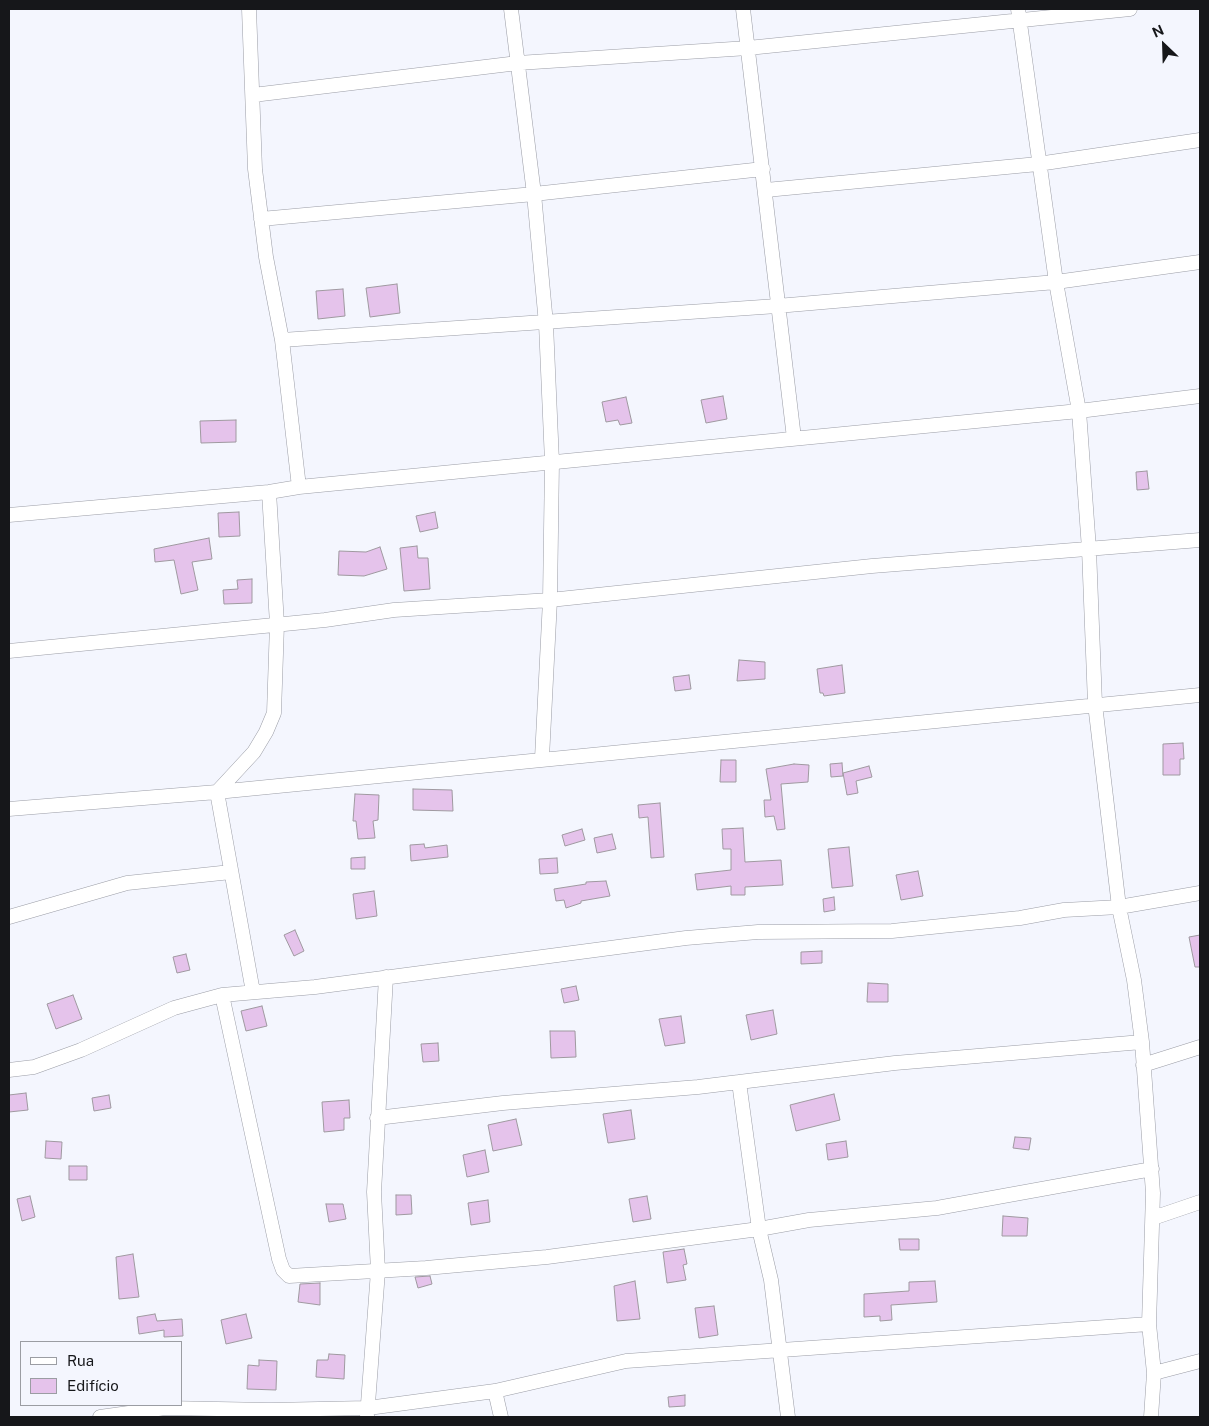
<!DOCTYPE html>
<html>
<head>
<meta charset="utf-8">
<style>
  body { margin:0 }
  #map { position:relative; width:1209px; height:1426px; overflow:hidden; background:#f4f6fe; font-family:"Public Sans",sans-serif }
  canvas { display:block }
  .frame { position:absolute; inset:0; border:10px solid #16171a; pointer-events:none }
  .legend { position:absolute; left:20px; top:1341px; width:162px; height:65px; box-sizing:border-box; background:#f4f6fe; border:1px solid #9b9da3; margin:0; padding:6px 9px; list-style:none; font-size:15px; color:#16171a }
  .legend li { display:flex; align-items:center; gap:10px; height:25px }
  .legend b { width:25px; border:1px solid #9b9da3 }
  .north { position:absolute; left:1139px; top:20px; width:50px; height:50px; -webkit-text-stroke:4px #f4f6fe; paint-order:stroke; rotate:336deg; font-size:14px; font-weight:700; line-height:20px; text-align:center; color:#16171a }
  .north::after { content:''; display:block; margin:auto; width:18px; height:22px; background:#16171a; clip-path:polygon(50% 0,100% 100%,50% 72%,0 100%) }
</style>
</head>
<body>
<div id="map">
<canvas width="1209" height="1426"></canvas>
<div class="frame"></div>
<ul class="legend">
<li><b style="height:6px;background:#fff"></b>Rua</li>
<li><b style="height:14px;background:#e5c3eb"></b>Edifício</li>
</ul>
<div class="north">N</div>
</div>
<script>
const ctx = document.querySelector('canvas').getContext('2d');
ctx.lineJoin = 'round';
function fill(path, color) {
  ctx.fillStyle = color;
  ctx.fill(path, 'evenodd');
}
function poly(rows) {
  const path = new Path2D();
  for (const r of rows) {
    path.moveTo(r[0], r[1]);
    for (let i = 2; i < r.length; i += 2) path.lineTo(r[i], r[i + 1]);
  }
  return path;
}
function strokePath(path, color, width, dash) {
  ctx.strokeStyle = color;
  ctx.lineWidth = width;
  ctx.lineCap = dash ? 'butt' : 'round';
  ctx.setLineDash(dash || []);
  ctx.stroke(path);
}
const building = poly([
  [397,284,400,313,370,317,366,288,397,284],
  [343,289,345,316,318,319,316,291,343,289],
  [723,396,727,419,706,423,701,400,723,396],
  [626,397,632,423,620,425,618,420,606,422,602,402,626,397],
  [236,420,236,442,201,443,200,421,236,420],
  [1147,471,1149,489,1137,490,1136,472,1147,471],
  [239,512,240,536,219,537,218,513,239,512],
  [435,512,438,528,420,532,416,516,435,512],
  [209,538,212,559,192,562,198,590,181,594,174,560,155,562,154,549,209,538],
  [417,546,418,558,428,558,430,589,404,591,400,548,417,546],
  [380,547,387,569,364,576,338,575,339,551,366,552,380,547],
  [252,579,252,603,224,604,223,590,238,589,237,580,252,579],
  [739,660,765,662,765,679,737,681,739,660],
  [842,665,845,693,824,696,823,693,820,693,817,669,842,665],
  [689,675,691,689,675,691,673,677,689,675],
  [1183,743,1184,759,1180,759,1180,775,1163,775,1163,744,1183,743],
  [721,760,736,760,736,782,720,782,721,760],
  [842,763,843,776,831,777,830,764,842,763],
  [794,764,809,765,808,782,781,784,785,829,777,830,774,816,765,817,764,800,771,800,766,769,794,764],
  [869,766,872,777,856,781,858,793,847,795,843,773,869,766],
  [413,789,452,790,453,811,413,810,413,789],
  [355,794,379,795,378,820,373,821,375,838,358,839,356,821,353,821,355,794],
  [660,803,664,857,651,858,648,817,639,818,638,805,660,803],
  [743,828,745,862,781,860,783,885,745,887,745,895,731,895,731,886,697,890,695,874,731,870,731,849,723,849,722,829,743,828],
  [582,829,585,840,565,846,562,835,582,829],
  [612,834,616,849,597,853,594,838,612,834],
  [424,844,425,848,447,845,448,857,411,861,410,845,424,844],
  [849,847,853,886,832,888,828,849,849,847],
  [365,857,365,869,351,869,351,858,365,857],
  [557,858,558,873,540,874,539,859,557,858],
  [918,871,923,896,901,900,896,875,918,871],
  [606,881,610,896,581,901,581,903,566,908,564,900,556,901,554,889,586,884,586,882,606,881],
  [374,891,377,916,356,919,353,894,374,891],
  [834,897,835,910,824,912,823,899,834,897],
  [295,930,304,951,294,956,284,935,295,930],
  [1200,935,1200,967,1195,967,1189,937,1200,935],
  [822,951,822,963,801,964,801,952,822,951],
  [186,954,190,970,177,973,173,957,186,954],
  [868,983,888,984,888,1002,867,1002,868,983],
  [576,986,579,1000,564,1003,561,989,576,986],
  [73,995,82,1019,56,1029,47,1004,73,995],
  [262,1006,267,1026,246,1031,241,1011,262,1006],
  [773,1010,777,1034,751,1040,746,1015,773,1010],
  [681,1016,685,1043,665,1046,659,1019,681,1016],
  [550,1031,575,1031,576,1057,551,1058,550,1031],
  [438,1043,439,1061,423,1062,421,1044,438,1043],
  [26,1093,28,1110,9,1112,9,1095,26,1093],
  [834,1094,840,1120,796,1131,790,1105,834,1094],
  [109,1095,111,1108,94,1111,92,1098,109,1095],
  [349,1100,350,1118,344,1118,344,1130,324,1132,322,1102,349,1100],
  [631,1110,635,1139,608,1143,603,1114,631,1110],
  [516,1119,522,1145,493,1151,488,1125,516,1119],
  [1015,1137,1031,1138,1029,1150,1013,1148,1015,1137],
  [46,1141,62,1142,61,1159,45,1158,46,1141],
  [846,1141,848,1157,828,1160,826,1144,846,1141],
  [485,1150,489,1172,467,1177,463,1155,485,1150],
  [69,1166,87,1166,87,1180,69,1180,69,1166],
  [396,1195,411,1195,412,1214,396,1215,396,1195],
  [30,1196,35,1217,22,1221,17,1199,30,1196],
  [647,1196,651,1219,633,1222,629,1199,647,1196],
  [488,1200,490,1222,471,1225,468,1203,488,1200],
  [326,1204,343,1204,346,1219,329,1222,326,1204],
  [1003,1216,1028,1218,1027,1236,1002,1236,1003,1216],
  [899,1239,919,1239,919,1250,900,1250,899,1239],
  [684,1249,687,1264,683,1265,686,1280,667,1283,663,1252,684,1249],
  [133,1254,139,1297,119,1299,116,1257,133,1254],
  [430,1276,432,1284,418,1288,415,1277,430,1276],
  [635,1281,640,1319,617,1321,614,1286,635,1281],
  [935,1281,937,1302,891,1305,892,1320,880,1321,880,1316,864,1317,864,1294,909,1291,909,1282,935,1281],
  [320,1283,320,1305,298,1302,300,1284,320,1283],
  [714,1306,718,1335,699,1338,695,1308,714,1306],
  [155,1314,157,1321,182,1319,183,1336,164,1337,164,1330,139,1334,137,1317,155,1314],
  [246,1314,252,1338,226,1344,221,1320,246,1314],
  [329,1354,345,1355,344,1379,316,1377,317,1360,328,1360,329,1354],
  [259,1360,277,1361,276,1390,247,1389,248,1365,259,1366,259,1360],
  [685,1395,685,1406,669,1407,668,1397,685,1395]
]);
fill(building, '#e5c3eb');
strokePath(building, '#9f99a0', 1);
const street = poly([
  [249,9,255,169,266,257,282,340,299,487],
  [511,9,534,194,546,324,552,462,550,600,542,758],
  [743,9,794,438],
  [1018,9,1056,282,1079,411,1089,549,1095,704,1119,907,1134,980,1142,1042,1153,1193,1149,1324,1154,1373,1151,1417],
  [253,95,518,63,748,48,1130,9],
  [766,190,1038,164,1200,140],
  [261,219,534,194,763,169],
  [282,340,777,306,1056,282,1200,262],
  [9,515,269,492,299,487,1079,411,1200,396],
  [9,651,325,620,394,610,550,600,872,566,1200,540],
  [9,809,217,792,1200,695],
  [9,917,127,883,231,872],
  [253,992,217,792,254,752,266,732,274,713,277,624,269,492],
  [222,995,279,1259,283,1270,289,1276,426,1268,547,1257,759,1229,809,1220,937,1208,1152,1169],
  [1143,1065,1200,1047],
  [9,1070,34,1067,81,1050,174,1008,222,995,315,987,686,938,758,932,892,931,1020,918,1064,910,1119,907,1200,893],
  [739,1082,759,1229,771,1280,788,1417],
  [377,1118,503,1103,698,1087,895,1063,1142,1042],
  [1153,1218,1200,1202],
  [1154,1373,1200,1361],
  [495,1391,501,1417],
  [100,1417,165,1408,270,1410,368,1408,495,1391,626,1361,1149,1324],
  [367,1417,378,1271,374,1192,386,977]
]);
strokePath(street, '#9b9da6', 15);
strokePath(street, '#fff', 14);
</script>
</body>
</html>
